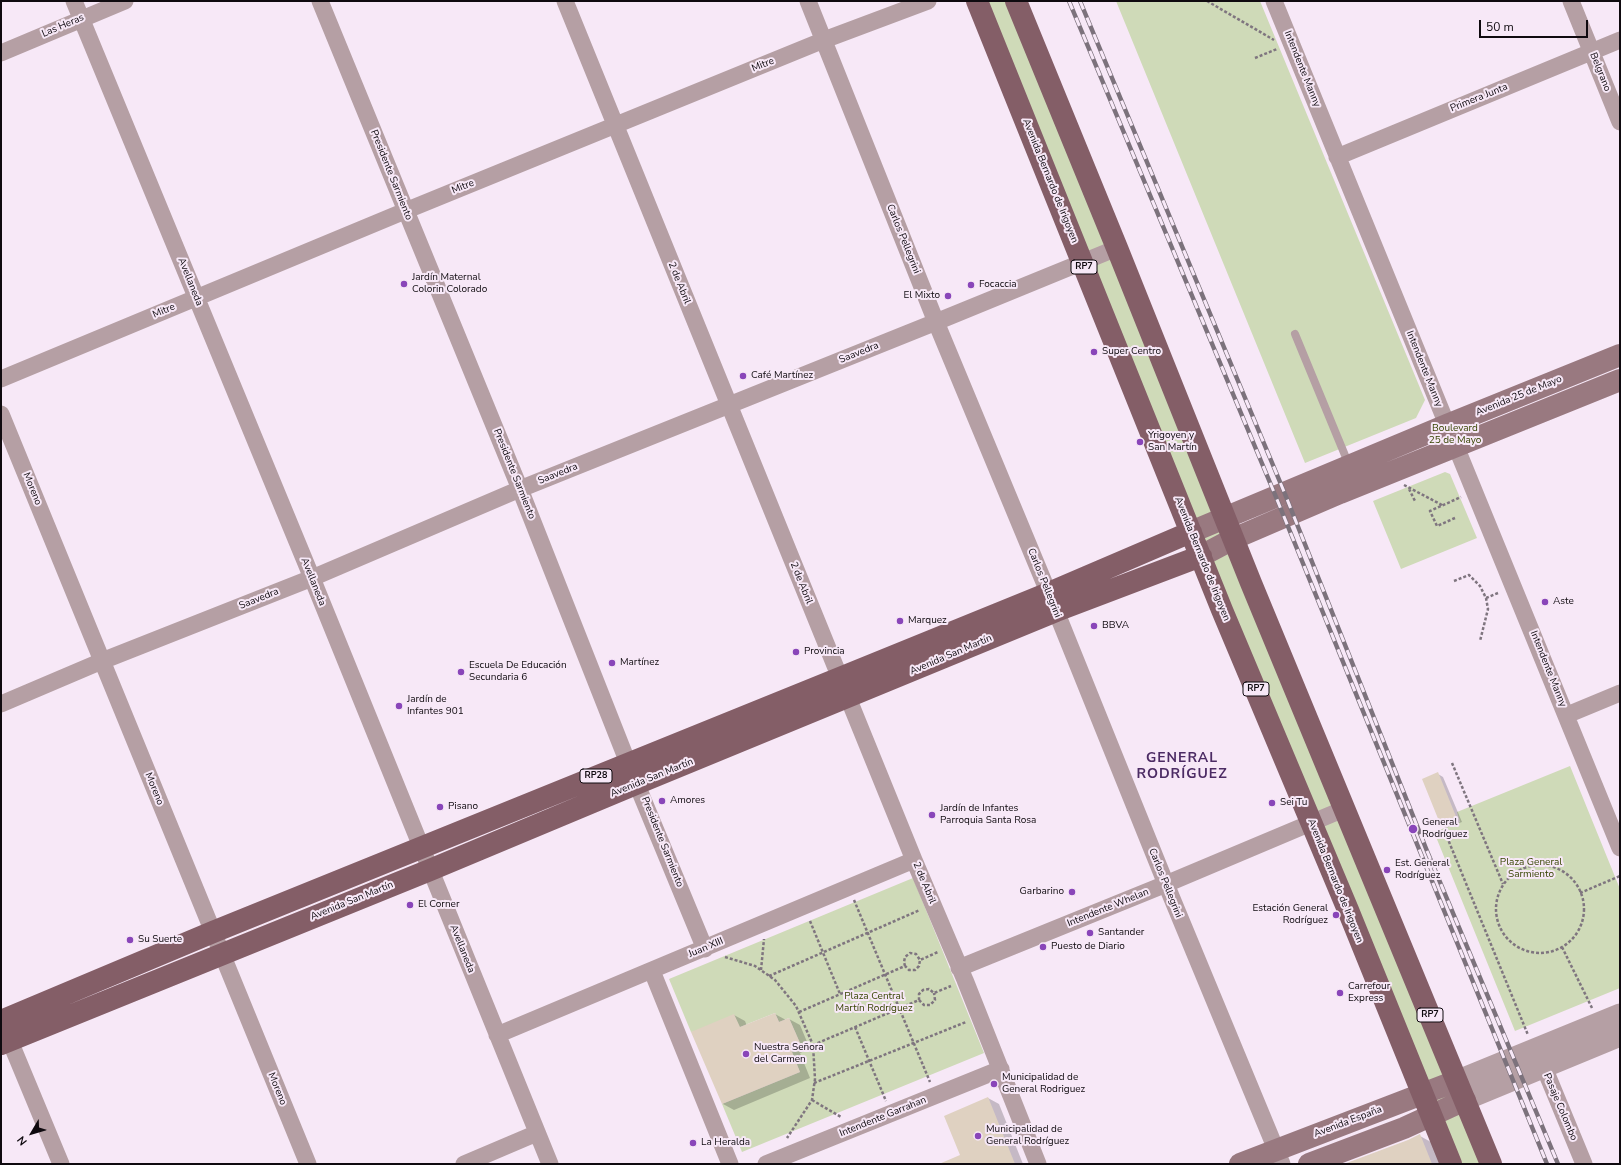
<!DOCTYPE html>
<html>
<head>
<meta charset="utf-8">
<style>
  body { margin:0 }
  #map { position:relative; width:1621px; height:1165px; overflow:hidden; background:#f7e8f7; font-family:"Nunito Sans",sans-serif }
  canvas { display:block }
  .frame { position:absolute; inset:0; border:2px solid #0f0a0f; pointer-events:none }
  .north { position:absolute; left:12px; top:1113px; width:40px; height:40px; -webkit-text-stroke:3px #f7e8f7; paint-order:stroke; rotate:232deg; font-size:11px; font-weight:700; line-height:16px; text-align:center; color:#0f0a0f }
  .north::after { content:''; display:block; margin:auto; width:14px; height:18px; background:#0f0a0f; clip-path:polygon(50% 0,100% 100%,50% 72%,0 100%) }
  .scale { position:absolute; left:1479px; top:20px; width:109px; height:18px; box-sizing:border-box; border:2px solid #0f0a0f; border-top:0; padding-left:5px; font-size:12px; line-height:14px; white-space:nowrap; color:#0f0a0f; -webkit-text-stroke:3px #f7e8f7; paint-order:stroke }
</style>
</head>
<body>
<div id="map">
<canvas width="1621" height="1165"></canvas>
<div class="frame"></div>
<div class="north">N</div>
<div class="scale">50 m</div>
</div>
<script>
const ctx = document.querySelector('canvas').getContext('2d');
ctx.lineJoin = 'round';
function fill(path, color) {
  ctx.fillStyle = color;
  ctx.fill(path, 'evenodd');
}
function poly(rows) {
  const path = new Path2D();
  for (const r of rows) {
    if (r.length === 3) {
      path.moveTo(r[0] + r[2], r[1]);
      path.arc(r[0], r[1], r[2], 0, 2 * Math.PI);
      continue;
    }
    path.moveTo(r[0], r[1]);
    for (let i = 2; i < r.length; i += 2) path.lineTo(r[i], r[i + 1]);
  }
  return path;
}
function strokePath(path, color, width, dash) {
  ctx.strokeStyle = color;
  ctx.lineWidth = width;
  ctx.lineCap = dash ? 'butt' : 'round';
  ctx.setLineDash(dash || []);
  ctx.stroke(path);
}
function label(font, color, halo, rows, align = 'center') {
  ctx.font = font + ' "Nunito Sans",sans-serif';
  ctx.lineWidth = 4;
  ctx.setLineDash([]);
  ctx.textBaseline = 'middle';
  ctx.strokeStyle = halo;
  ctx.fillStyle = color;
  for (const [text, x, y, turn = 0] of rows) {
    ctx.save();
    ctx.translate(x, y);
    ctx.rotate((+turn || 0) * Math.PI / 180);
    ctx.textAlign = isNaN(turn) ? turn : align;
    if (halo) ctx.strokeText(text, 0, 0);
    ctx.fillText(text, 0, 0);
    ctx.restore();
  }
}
fill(poly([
  [977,1,1016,1,1491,1164,1451,1164],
  [1116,1,1260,1,1425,400,1416,418,1305,463],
  [1445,472,1450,474,1477,538,1401,569,1373,501],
  [1570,766,1620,889,1620,988,1515,1031,1434,832,1460,822,1457,812],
  [913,878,984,1053,742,1152,722,1104,800,1072,790,1047,800,1043,789,1018,779,1022,775,1013,740,1027,691,1032,669,979]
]), '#cfdab8');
fill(poly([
  [1438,774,1443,777,1462,822,1446,828,1441,825],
  [775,1014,786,1020,789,1019,800,1025,810,1049,800,1053,810,1078,734,1110,723,1104,693,1033,734,1015,745,1021,747,1026],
  [988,1098,999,1104,1023,1164,941,1164,961,1156],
  [1420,1136,1431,1142,1440,1164,1347,1164]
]), '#0003');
fill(poly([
  [1438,772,1457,819,1441,826,1422,779],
  [775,1013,779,1022,789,1018,800,1043,790,1047,800,1072,722,1104,691,1032,734,1014,740,1027],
  [988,1097,1015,1164,939,1164,960,1155,944,1116],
  [1420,1134,1432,1164,1344,1164,1408,1140]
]), '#dfd1c1');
strokePath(poly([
  [1207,1,1274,40],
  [1255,58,1277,49],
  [1404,485,1442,505],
  [1409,489,1415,501],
  [1455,518,1437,526,1430,511,1461,497],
  [1454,581,1469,575,1480,586,1486,598,1488,609,1480,641],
  [1486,598,1498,593],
  [1452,763,1503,884],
  [1445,832,1528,1035],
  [1540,909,44],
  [1580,893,1620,876],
  [854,900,930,1082],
  [810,921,840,994],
  [1562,947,1592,1008],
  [725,957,755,966,775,980,796,1006,813,1045,815,1079,812,1100,787,1138],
  [905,966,904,962,905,957,910,953,916,954,920,960],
  [761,970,764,939],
  [769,976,920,910],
  [919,1000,924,1005,930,1005,935,1000,934,993],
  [799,1012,905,966,909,970,915,970,919,966,920,960,938,952],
  [855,1027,886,1101],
  [813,1045,919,1000,919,994,923,990,929,989,934,993,951,986],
  [814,1083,966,1022],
  [812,1100,841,1117]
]), '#7f757f', 2.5, [3, 2]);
strokePath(poly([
  [1295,334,1349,465]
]), '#b59fa4', 8);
strokePath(poly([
  [74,1,312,578,550,1164],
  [320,1,520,489,628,763,705,949],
  [565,1,914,860,965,980,1038,1164],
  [808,1,936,322,1056,611,1166,884,1282,1164],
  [1274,1,1620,848],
  [1571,1,1620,122],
  [1,53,125,1],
  [1337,157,1620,40],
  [1,379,405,211,824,40,928,1],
  [1,414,308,1164],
  [1,704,102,661,312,578,520,489,936,322,1117,248],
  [1567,715,1620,693],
  [959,968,1166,884,1344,809],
  [652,971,730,1164],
  [5,1029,61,1164],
  [497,1035,914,860],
  [1539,1055,1584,1164],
  [464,1164,537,1133],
  [766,1164,1001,1069]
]), '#b59fa4', 17);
strokePath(poly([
  [1456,1081,1620,1014],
  [1465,1100,1620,1036]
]), '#b59fa4', 21);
strokePath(poly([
  [1191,532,1447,425,1620,355],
  [1201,556,1233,539,1340,493,1620,380],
  [1240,1164,1456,1081],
  [1309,1164,1404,1128,1465,1100]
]), '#997980', 22);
strokePath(poly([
  [977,1,1222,610,1348,910,1451,1164],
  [1016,1,1117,248,1251,583,1491,1164],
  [1,1021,213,932,840,678,1049,593,1191,532],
  [1,1044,430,870,638,783,1056,611,1201,556]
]), '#845e67', 22);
const rail = poly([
  [1069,1,1276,497,1547,1164],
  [1080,1,1285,494,1427,851,1558,1164]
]);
strokePath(rail, '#7c727c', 4.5);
strokePath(rail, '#f7e8f7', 3, [9]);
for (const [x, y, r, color] of [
  [404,284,4,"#8945b9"],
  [971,285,4,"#8945b9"],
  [948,296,4,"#8945b9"],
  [1094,352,4,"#8945b9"],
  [743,376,4,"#8945b9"],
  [1140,442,4,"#8945b9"],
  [1545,602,4,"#8945b9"],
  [900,621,4,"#8945b9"],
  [1094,626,4,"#8945b9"],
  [796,652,4,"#8945b9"],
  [612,663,4,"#8945b9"],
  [461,672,4,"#8945b9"],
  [399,706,4,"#8945b9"],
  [662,801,4,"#8945b9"],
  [1272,803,4,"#8945b9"],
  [440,807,4,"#8945b9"],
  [932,815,4,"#8945b9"],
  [1413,829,5,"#8945b9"],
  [1387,870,4,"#8945b9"],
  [1072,892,4,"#8945b9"],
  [410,905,4,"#8945b9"],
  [1336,915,4,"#8945b9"],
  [1090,933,4,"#8945b9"],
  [130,940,4,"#8945b9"],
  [1043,947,4,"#8945b9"],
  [1340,993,4,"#8945b9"],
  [746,1054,4,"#8945b9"],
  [994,1084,4,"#8945b9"],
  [978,1136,4,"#8945b9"],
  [693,1143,4,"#8945b9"]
]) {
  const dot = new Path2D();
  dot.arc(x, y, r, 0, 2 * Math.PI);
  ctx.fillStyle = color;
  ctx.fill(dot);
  strokePath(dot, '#f7e8f7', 1.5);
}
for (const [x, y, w] of [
  [1084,267,26],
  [1256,689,26],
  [596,776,32],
  [1430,1015,26]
]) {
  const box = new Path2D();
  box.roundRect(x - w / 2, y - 7, w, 14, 3);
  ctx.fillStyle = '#f7e8f7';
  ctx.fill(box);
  strokePath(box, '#0f0a0f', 1);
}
label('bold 9px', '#0f0a0f', null, [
  ["RP7",1084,267],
  ["RP7",1256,689],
  ["RP28",596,776],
  ["RP7",1430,1015]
]);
label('10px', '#0f0a0f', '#f7e8f7', [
  ["Las Heras",63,26,-23],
  ["Mitre",763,65,-22],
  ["Intendente Manny",1302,69,68],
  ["Belgrano",1600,72,68],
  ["Primera Junta",1479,98,-22],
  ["Presidente Sarmiento",391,175,68],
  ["Avenida Bernardo de Irigoyen",1050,181,68],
  ["Mitre",463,187,-22],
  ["Carlos Pellegrini",903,239,68],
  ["Avellaneda",190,282,68],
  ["2 de Abril",679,283,68],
  ["Mitre",164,311,-23],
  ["Saavedra",859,353,-22],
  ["Intendente Manny",1424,369,68],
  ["Avenida 25 de Mayo",1519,396,-22],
  ["Presidente Sarmiento",514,474,68],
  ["Saavedra",558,474,-22],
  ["Moreno",32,489,68],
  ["Avenida Bernardo de Irigoyen",1202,559,68],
  ["Avellaneda",313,582,68],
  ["2 de Abril",801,583,68],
  ["Carlos Pellegrini",1044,583,68],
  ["Saavedra",259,599,-22],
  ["Avenida San Martín",951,655,-23],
  ["Intendente Manny",1548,669,68],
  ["Avenida San Martín",652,778,-22],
  ["Moreno",154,789,68],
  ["Presidente Sarmiento",662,842,68],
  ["Avenida Bernardo de Irigoyen",1335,881,68],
  ["2 de Abril",924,883,67],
  ["Carlos Pellegrini",1165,883,68],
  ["Avenida San Martín",352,901,-22],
  ["Intendente Whelan",1108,908,-22],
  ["Juan XIII",706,948,-23],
  ["Avellaneda",462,949,68],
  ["Moreno",277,1089,68],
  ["Pasaje Colombo",1560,1107,67],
  ["Intendente Garrahan",883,1117,-22],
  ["Avenida España",1348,1122,-21]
]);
label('10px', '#0f0a0f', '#f7e8f7', [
  ["Jardín Maternal",412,278],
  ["Colorin Colorado",412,290],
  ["Focaccia",979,285],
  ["El Mixto",940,296,"right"],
  ["Super Centro",1102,352],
  ["Café Martínez",751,376],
  ["Yrigoyen y",1148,436],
  ["San Martín",1148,448],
  ["Aste",1553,602],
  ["Marquez",908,621],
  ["BBVA",1102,626],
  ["Provincia",804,652],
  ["Martínez",620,663],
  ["Escuela De Educación",469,666],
  ["Secundaria 6",469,678],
  ["Jardín de",407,700],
  ["Infantes 901",407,712],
  ["Amores",670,801],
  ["Sei Tu",1280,803],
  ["Pisano",448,807],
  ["Jardín de Infantes",940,809],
  ["Parroquia Santa Rosa",940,821],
  ["General",1422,823],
  ["Rodríguez",1422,835],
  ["Est. General",1395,864],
  ["Rodríguez",1395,876],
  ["Garbarino",1064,892,"right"],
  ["El Corner",418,905],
  ["Estación General",1328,909,"right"],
  ["Rodríguez",1328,921,"right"],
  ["Santander",1098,933],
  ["Su Suerte",138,940],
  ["Puesto de Diario",1051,947],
  ["Carrefour",1348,987],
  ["Express",1348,999],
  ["Nuestra Señora",754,1048],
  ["del Carmen",754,1060],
  ["Municipalidad de",1002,1078],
  ["General Rodriguez",1002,1090],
  ["Municipalidad de",986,1130],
  ["General Rodríguez",986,1142],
  ["La Heralda",701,1143]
], 'left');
label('10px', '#364400', '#f7e8f7', [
  ["Boulevard",1455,429],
  ["25 de Mayo",1455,441],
  ["Plaza General",1531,863],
  ["Sarmiento",1531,875],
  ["Plaza Central",874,997],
  ["Martín Rodríguez",874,1009]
]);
ctx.letterSpacing = '1px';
label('bold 14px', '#4c2b64', '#f7e8f7', [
  ["GENERAL",1182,759],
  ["RODRÍGUEZ",1182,775]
]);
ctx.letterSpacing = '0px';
</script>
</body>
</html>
